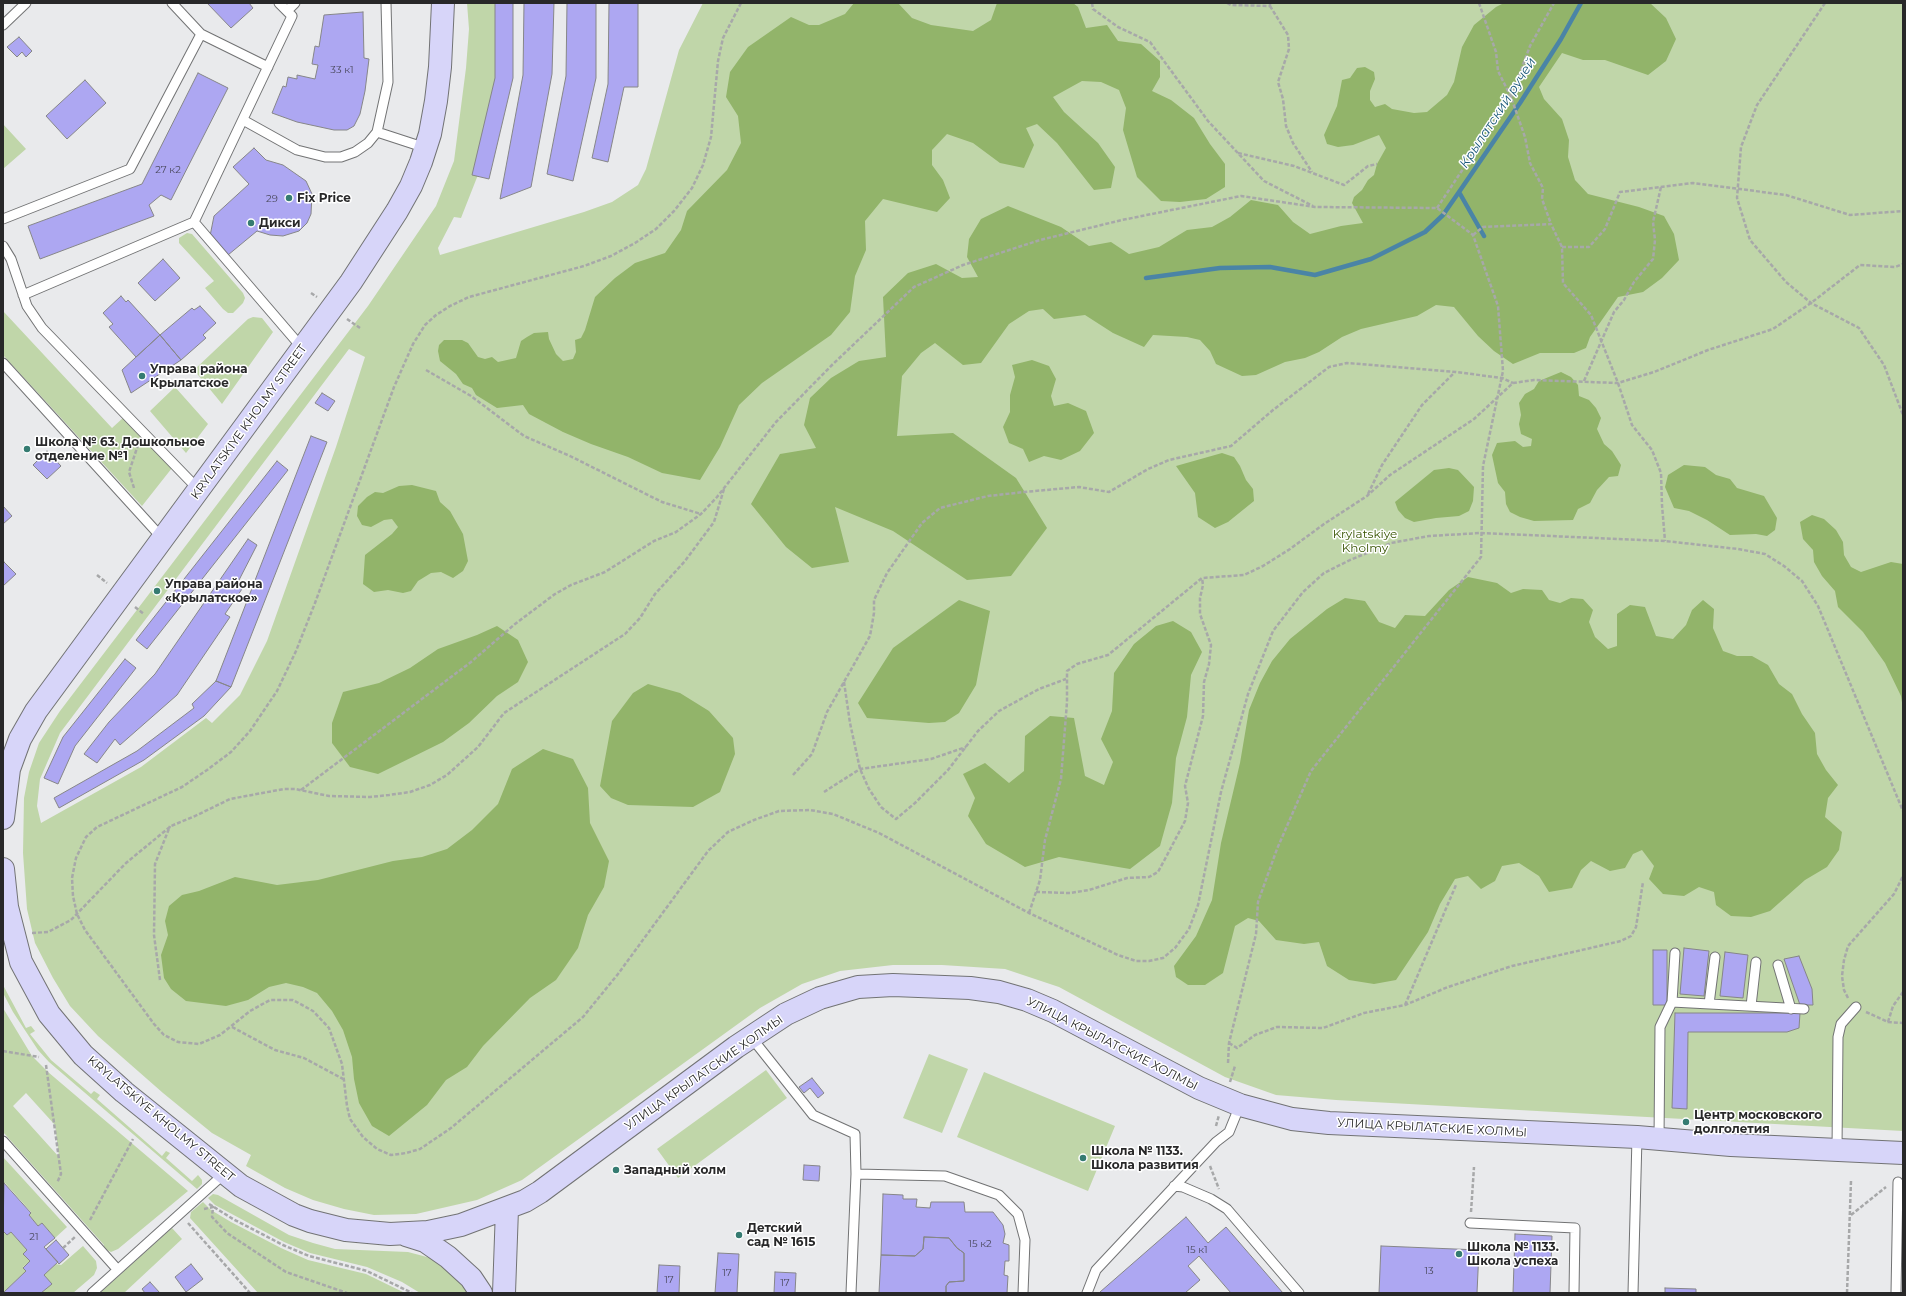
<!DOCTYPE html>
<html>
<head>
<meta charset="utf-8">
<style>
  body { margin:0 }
  #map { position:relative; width:1906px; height:1296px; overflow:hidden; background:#e9eaec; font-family:Montserrat,sans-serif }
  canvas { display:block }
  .frame { position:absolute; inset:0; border:4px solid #282829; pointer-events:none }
</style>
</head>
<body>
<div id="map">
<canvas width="1906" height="1296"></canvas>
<div class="frame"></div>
</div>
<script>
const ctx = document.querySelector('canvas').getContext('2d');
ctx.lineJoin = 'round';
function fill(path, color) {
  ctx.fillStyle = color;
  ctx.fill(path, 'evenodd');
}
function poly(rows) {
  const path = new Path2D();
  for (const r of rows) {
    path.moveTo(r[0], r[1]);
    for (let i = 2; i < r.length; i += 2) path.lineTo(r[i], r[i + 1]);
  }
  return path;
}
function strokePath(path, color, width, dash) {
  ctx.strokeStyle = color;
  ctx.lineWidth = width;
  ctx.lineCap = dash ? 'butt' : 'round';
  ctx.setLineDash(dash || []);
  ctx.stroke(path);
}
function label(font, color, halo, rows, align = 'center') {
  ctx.font = font + ' Montserrat,sans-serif';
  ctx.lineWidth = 3;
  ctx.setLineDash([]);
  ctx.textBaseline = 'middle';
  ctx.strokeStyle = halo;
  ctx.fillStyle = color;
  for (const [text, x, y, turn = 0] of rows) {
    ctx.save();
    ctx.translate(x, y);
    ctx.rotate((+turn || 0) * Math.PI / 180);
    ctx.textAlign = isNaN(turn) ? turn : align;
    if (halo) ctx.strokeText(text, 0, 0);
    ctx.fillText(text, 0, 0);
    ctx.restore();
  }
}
fill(poly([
  [467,3,501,3,498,84,485,157,461,218,454,217,438,248,440,255,584,212,612,202,638,185,646,169,679,50,703,3,1903,3,1903,1131,1336,1100,1276,1095,1225,1077,1059,987,1005,969,942,965,893,965,840,971,802,984,760,1008,522,1180,477,1200,416,1214,374,1215,344,1209,313,1200,285,1188,246,1166,251,1155,212,1133,163,1093,98,1036,70,1006,53,978,35,943,27,909,23,853,24,798,29,772,39,743,60,711,368,306,436,206,454,161,466,68,469,29],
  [349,349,365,357,336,447,267,641,240,695,212,723,206,718,141,767,41,823,37,806,40,779,60,733],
  [3,124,26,149,3,169],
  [187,233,192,234,243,293,245,298,243,303,233,313,228,313,223,309,205,288,214,281,179,243,179,238],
  [3,311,112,428,124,417,172,468,142,506,3,355],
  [253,317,262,318,273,332,222,404,194,370,248,319],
  [175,387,208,424,186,453,150,411],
  [3,985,26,1028,31,1026,35,1031,30,1034,51,1060,91,1094,94,1091,100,1095,97,1099,162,1156,166,1151,170,1153,166,1158,192,1181,198,1175,202,1180,202,1184,197,1189,49,1062,38,1050,13,1012,3,993],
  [3,1008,32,1056,48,1072,188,1191,118,1249,111,1252,103,1248,104,1245,3,1132],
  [26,1093,55,1125,59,1157,13,1106],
  [929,1054,968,1069,942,1133,903,1118],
  [766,1070,787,1098,678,1178,657,1149],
  [984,1072,1115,1126,1088,1191,957,1137],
  [3,1157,67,1227,55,1238,42,1223,38,1226,29,1215,31,1212,5,1183,3,1184],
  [213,1194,218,1195,289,1235,313,1243,335,1249,408,1252,442,1261,477,1293,420,1293,402,1282,367,1267,310,1253,284,1242,215,1205,208,1198],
  [203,1202,211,1210,231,1222,281,1248,308,1260,366,1274,405,1293,258,1293,190,1218,191,1212],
  [172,1228,182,1239,124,1293,100,1293],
  [11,1232,27,1250,23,1254,30,1261,23,1267,26,1271,4,1292,3,1234,5,1233,7,1235],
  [83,1246,96,1261,97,1268,94,1275,73,1293,41,1293,51,1284,44,1275,56,1264,61,1265]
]), '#c0d6a9');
fill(poly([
  [854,3,898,3,912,18,931,25,973,31,991,20,997,3,1073,3,1078,7,1086,28,1107,25,1118,41,1141,44,1160,61,1160,77,1152,91,1171,100,1194,118,1210,144,1225,164,1225,187,1206,199,1180,202,1161,201,1137,177,1123,130,1126,108,1119,90,1101,82,1082,81,1053,97,1064,112,1098,143,1115,167,1111,188,1094,190,1057,143,1037,124,1026,128,1034,145,1024,168,1000,163,973,143,947,134,932,150,932,165,943,180,950,198,937,212,883,199,865,221,866,250,855,276,850,312,831,335,762,383,739,405,720,447,700,480,662,473,628,457,591,444,563,432,529,414,523,405,497,408,476,395,472,388,463,384,456,374,440,361,438,351,439,345,444,340,462,340,468,343,478,357,485,359,492,357,498,362,516,358,521,341,527,337,534,333,548,332,549,339,556,354,563,361,573,359,576,352,575,340,581,338,585,330,595,297,615,278,635,263,665,253,681,230,687,211,727,170,741,143,738,116,726,97,730,72,748,47,791,17,809,25,819,25,845,14],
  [1504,3,1650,3,1666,18,1676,39,1666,61,1648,75,1605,60,1583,60,1562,53,1539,87,1544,99,1562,119,1569,140,1568,157,1575,180,1588,194,1639,207,1664,216,1674,234,1679,260,1662,278,1643,292,1618,297,1590,337,1586,348,1574,353,1540,353,1513,364,1494,351,1478,336,1454,307,1436,305,1417,316,1361,329,1342,337,1319,352,1305,358,1285,362,1256,375,1242,376,1216,364,1210,351,1200,340,1187,337,1153,335,1144,347,1113,333,1085,315,1054,319,1043,309,1029,311,1009,324,981,363,963,365,935,343,921,353,902,376,897,436,953,433,1016,478,1047,528,1011,576,967,580,893,531,835,507,849,562,812,568,786,547,751,504,780,454,816,448,804,425,810,398,831,378,859,361,886,357,883,297,908,273,936,264,962,278,978,277,967,257,969,239,981,219,1008,206,1061,227,1089,246,1111,242,1129,254,1159,247,1187,230,1212,227,1230,217,1251,200,1278,205,1293,222,1310,234,1341,226,1363,223,1352,203,1354,197,1362,190,1368,180,1374,175,1377,164,1386,148,1379,135,1353,145,1338,147,1327,144,1324,135,1337,106,1342,80,1350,78,1357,68,1365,67,1374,72,1375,79,1370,91,1370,100,1375,107,1385,104,1392,109,1414,113,1427,112,1447,95,1454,82,1462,47,1474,25,1496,7],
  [1032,360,1049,366,1056,379,1051,396,1054,406,1068,403,1086,411,1094,433,1080,451,1061,460,1044,456,1029,462,1023,449,1009,443,1003,427,1010,412,1010,395,1015,377,1012,365],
  [1561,372,1571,377,1578,385,1579,396,1589,400,1596,408,1601,418,1597,429,1604,444,1612,451,1621,465,1618,476,1609,477,1597,490,1590,503,1578,509,1573,520,1534,521,1520,517,1510,512,1506,504,1505,492,1498,483,1492,455,1497,443,1515,441,1523,447,1531,446,1532,439,1521,434,1519,424,1521,415,1519,403,1525,394,1534,389,1539,381],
  [1222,453,1234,457,1240,466,1246,480,1253,489,1254,501,1228,522,1215,528,1198,517,1195,493,1176,466],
  [1684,465,1705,467,1716,475,1730,479,1737,488,1764,496,1777,518,1775,530,1767,536,1756,534,1730,535,1707,520,1689,511,1674,508,1665,487,1668,475],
  [1449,468,1458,470,1474,487,1473,501,1469,511,1459,516,1436,518,1414,522,1405,518,1398,510,1395,502,1434,470],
  [412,485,436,491,440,502,450,511,463,534,468,561,463,571,453,578,441,572,431,573,418,581,411,591,403,593,388,590,374,592,363,584,365,555,392,534,398,527,392,519,384,520,371,527,362,525,357,516,358,506,367,497,375,492,383,493,399,486],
  [1812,515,1824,519,1836,530,1843,542,1844,555,1851,567,1861,572,1891,562,1903,564,1903,709,1901,696,1885,663,1863,632,1838,607,1835,591,1822,576,1814,562,1813,550,1803,539,1800,522],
  [1468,577,1497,583,1511,593,1523,589,1542,590,1549,600,1560,603,1571,598,1583,599,1593,610,1589,622,1595,637,1608,649,1617,646,1617,614,1630,605,1645,607,1656,636,1673,639,1686,625,1692,610,1703,600,1714,609,1713,628,1723,651,1737,656,1752,656,1768,665,1779,684,1792,694,1802,714,1815,733,1817,754,1826,770,1838,785,1828,798,1825,817,1842,832,1839,850,1827,867,1805,880,1770,911,1751,917,1731,916,1716,905,1714,892,1699,887,1684,896,1663,894,1649,879,1654,866,1642,850,1633,854,1625,868,1610,871,1591,861,1581,870,1572,888,1549,892,1539,876,1519,863,1502,866,1495,881,1481,889,1468,876,1455,879,1440,904,1428,932,1396,980,1374,984,1349,980,1327,966,1319,942,1304,944,1276,940,1259,921,1248,918,1235,926,1223,973,1205,985,1188,985,1176,977,1174,966,1196,936,1212,900,1221,843,1240,763,1249,710,1260,683,1272,661,1290,639,1327,609,1345,598,1365,601,1379,622,1395,628,1405,615,1425,616,1449,590],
  [959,600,990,611,976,685,959,713,945,722,929,723,867,718,858,703,893,648],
  [1173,621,1191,632,1202,652,1191,675,1187,717,1176,758,1172,803,1160,846,1130,869,1059,857,1025,867,986,844,968,816,975,798,963,774,985,763,1009,783,1024,771,1025,736,1050,716,1074,718,1085,776,1104,785,1113,762,1101,739,1112,711,1114,673,1134,644,1156,626],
  [497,626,518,640,528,662,518,682,497,696,469,723,443,742,378,774,350,767,332,743,332,723,343,692,379,683,410,668,438,649,477,635],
  [648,684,680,693,709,711,733,738,735,754,720,792,693,807,628,805,611,798,600,786,612,721,633,693],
  [543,749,573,759,588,788,590,823,609,861,604,887,588,915,578,948,556,980,530,998,483,1046,467,1067,446,1080,427,1105,389,1136,372,1126,359,1103,354,1079,352,1057,343,1030,332,1011,317,993,303,987,286,983,269,987,248,1000,226,1006,186,1001,171,989,164,978,161,955,168,935,165,921,169,906,182,895,199,891,235,877,277,885,318,880,393,861,422,857,447,849,472,830,498,804,512,769]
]), '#92b46a');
strokePath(poly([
  [1484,236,1459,192,1520,103,1561,39,1581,3],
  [1146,278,1220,268,1270,267,1315,275,1371,259,1425,232,1443,215,1459,192]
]), '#4a84a6', 4.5);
const building = poly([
  [207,3,249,3,253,8,231,28,207,3],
  [495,3,513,3,513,78,489,179,472,175,495,78,495,3],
  [524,3,554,3,552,74,531,187,500,199,523,75,524,3],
  [567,3,596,3,596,78,573,181,547,174,566,76,567,3],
  [609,3,638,3,638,87,624,87,608,162,592,158,608,84,609,3],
  [363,12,364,58,369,59,365,91,360,114,354,126,347,130,334,130,297,122,272,113,283,86,286,87,288,77,297,79,297,75,315,79,318,65,312,64,315,46,319,47,324,15,363,12],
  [19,37,32,51,26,57,22,52,17,57,7,47,19,37],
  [198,73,228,88,171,200,161,195,149,205,154,216,40,259,28,226,142,184,198,73],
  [85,80,106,103,67,139,46,116,85,80],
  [254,148,266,160,283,165,306,181,312,194,311,214,307,223,299,231,283,236,270,235,257,231,228,255,210,236,214,216,249,184,233,167,254,148],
  [163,259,180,278,155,301,138,283,163,259],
  [121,296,126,302,128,300,160,335,136,357,109,327,113,324,103,313,121,296],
  [200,306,216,323,203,335,206,338,181,360,160,335,192,308,194,310,200,306],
  [160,335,181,360,131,393,122,370,160,335],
  [322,393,335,401,328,411,315,403,322,393],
  [311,436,327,442,231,687,216,681,311,436],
  [47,451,61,466,47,479,33,465,47,451],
  [277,461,288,470,147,649,136,640,277,461],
  [3,506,12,516,3,524,3,506],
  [248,539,257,545,238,582,244,586,225,614,230,617,177,695,120,745,115,739,97,763,84,754,109,722,155,674,248,539],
  [4,562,16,574,3,586,3,563,4,562],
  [125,659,136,668,75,746,58,784,44,778,63,737,125,659],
  [216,681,231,687,204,716,144,760,59,808,54,798,137,751,194,708,192,704,216,681],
  [1684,948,1709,951,1704,996,1680,994,1684,948],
  [1653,950,1667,950,1667,1005,1653,1005,1653,950],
  [1725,952,1748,955,1743,998,1720,996,1725,952],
  [1799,956,1812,989,1813,1005,1800,1005,1784,959,1799,956],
  [1675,1013,1800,1013,1799,1028,1787,1032,1688,1032,1687,1109,1672,1108,1675,1013],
  [812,1078,824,1093,818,1098,810,1088,804,1093,799,1087,812,1078],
  [804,1165,820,1166,819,1181,803,1180,804,1165],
  [4,1183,31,1213,29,1215,38,1226,42,1223,55,1238,44,1247,58,1262,44,1275,52,1284,41,1293,3,1293,26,1271,23,1268,30,1261,23,1254,27,1250,11,1232,7,1235,3,1231,4,1183],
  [883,1194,903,1195,903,1199,917,1199,916,1207,930,1208,931,1202,964,1202,965,1212,993,1212,1003,1225,1005,1234,1003,1243,1009,1245,1009,1261,1005,1261,1004,1275,1008,1276,1007,1293,946,1293,946,1286,949,1282,964,1281,964,1253,957,1248,949,1238,924,1237,923,1249,915,1256,881,1255,883,1194],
  [1186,1217,1208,1243,1226,1227,1283,1293,1231,1293,1199,1256,1188,1266,1200,1280,1185,1293,1102,1293,1100,1292,1186,1217],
  [1515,1234,1552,1236,1550,1293,1513,1293,1515,1234],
  [924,1237,949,1238,957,1248,964,1253,964,1281,949,1282,946,1286,946,1293,879,1293,881,1255,915,1256,923,1249,924,1237],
  [56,1240,69,1255,59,1264,46,1249,56,1240],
  [1381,1246,1479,1250,1477,1293,1379,1293,1381,1246],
  [718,1253,739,1254,737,1293,715,1293,718,1253],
  [191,1264,203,1279,186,1292,175,1277,191,1264],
  [659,1265,680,1266,679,1293,657,1293,659,1265],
  [775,1272,796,1273,795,1293,774,1293,775,1272],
  [150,1282,160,1293,145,1293,142,1289,150,1282],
  [1665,1288,1696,1289,1696,1293,1665,1293,1665,1288]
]);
fill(building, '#ada7f2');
strokePath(building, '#868688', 1);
const lane = poly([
  [172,3,201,34,268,67],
  [386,3,388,82,377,132,426,148],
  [287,11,295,3],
  [3,25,26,3],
  [243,120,297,150,325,157,341,157,355,152,368,143,377,132],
  [3,219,130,169,201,34],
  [194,222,303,349],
  [3,246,11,259,27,306,42,328,199,490],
  [23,295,194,222,292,16,279,3],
  [3,363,163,539],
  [1778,965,1791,1009],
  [1672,1002,1675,953],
  [1709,1004,1715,957],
  [1751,1006,1756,962],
  [751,1037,813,1115,855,1134,856,1174,945,1176,999,1195,1018,1214,1025,1240,1023,1293],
  [1659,1139,1660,1027,1672,1002,1804,1009],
  [3,1141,117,1269],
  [1837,1150,1838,1037,1841,1024,1856,1007],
  [1174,1186,1183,1187,1211,1199,1227,1209,1299,1293],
  [1470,1223,1575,1228,1574,1293],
  [92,1293,224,1174],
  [851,1293,856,1174],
  [1087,1293,1096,1270,1216,1142,1229,1132,1240,1105],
  [1633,1293,1637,1137],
  [1896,1293,1898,1182]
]);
const secondary = poly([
  [3,818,9,769,20,739,36,711,351,282,397,211,411,186,421,162,430,134,436,101,440,67,443,3],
  [3,869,7,907,21,962,49,1014,83,1055,124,1092,241,1186,294,1215,310,1221,346,1230,390,1234,428,1232,461,1225,525,1201,540,1192,736,1047,786,1014,820,998,858,987,893,985,970,988,999,992,1027,1000,1053,1011,1199,1088,1240,1105,1292,1119,1329,1123,1637,1137,1731,1145,1903,1153],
  [406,1235,425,1241,448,1257,471,1278,481,1293],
  [504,1293,507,1209]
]);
strokePath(lane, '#727374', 11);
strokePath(secondary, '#727374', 24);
strokePath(poly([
  [741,3,723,38,718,61,711,137,703,165,692,188,674,211,656,229,635,243,611,256,584,266,469,297,450,306,436,315,425,325,413,344,394,387,315,603,296,651,277,691,250,731,231,752,207,770,182,787,97,827,86,837,76,858,72,878,73,896,77,914,85,930,154,1024,164,1035,178,1042,199,1044,220,1035,250,1011,270,1000,293,1000,313,1011,329,1028,342,1064,347,1106,350,1119,363,1137,377,1149,391,1155,406,1153,420,1149,451,1128,583,1017,618,974,708,851,728,832,754,820,779,811,810,810,833,814,879,833,1029,913,1118,955,1136,961,1149,961,1163,958,1175,948,1189,929,1198,905,1221,792,1248,694,1273,631,1303,592,1324,573,1350,560,1391,543,1429,536,1481,533,1665,541,1738,549,1765,554,1784,566,1802,581,1818,606,1903,811],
  [1092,3,1093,9,1118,27,1150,42,1208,121,1264,181,1313,206],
  [1227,3,1231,5,1270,6,1270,3],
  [1479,3,1496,52,1498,71,1511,97,1525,137,1530,163,1543,188,1542,199,1551,224],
  [1825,3,1757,105,1741,147,1737,198,1750,240,1786,282,1811,303,1859,328,1884,365,1903,415],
  [1270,6,1288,35,1289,49,1278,82,1283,99,1286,126,1293,143,1312,172],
  [1238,153,1294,166,1344,185,1368,166,1377,164],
  [1437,208,1511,97,1530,46,1554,3],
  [1473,235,1483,227,1551,224,1562,247,1563,283,1591,315,1618,383,1632,425,1652,450,1661,473,1662,505,1665,541],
  [1562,247,1589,247,1605,229,1620,192,1693,183,1786,195,1850,215,1903,211],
  [311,293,317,297],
  [347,319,360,328],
  [426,370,471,396,524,436,570,456,662,502,701,514],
  [1584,381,1614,312,1624,300,1634,282,1653,259,1655,240,1653,222,1661,187],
  [134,488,129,472,138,445],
  [1368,494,1382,465,1422,405,1455,372],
  [97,575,107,583],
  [135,607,144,614],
  [844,682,850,723,860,769,869,789,881,807,896,819,915,803,948,770,978,731,999,711,1039,689,1066,679],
  [793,775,812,754,827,712,870,636,874,613,874,600,887,573,922,523,940,508,988,496,1024,492,1079,487,1109,492,1148,469,1169,460,1231,446,1273,410,1329,367,1347,363,1456,372,1502,378,1513,383],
  [301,790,471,662,515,624,555,594,571,585,605,572,654,541,676,532,701,514,717,497,776,422,832,365,914,287,963,265,1040,240,1122,220,1241,196,1315,207,1437,208,1473,235,1498,306,1503,371,1483,466,1481,557,1311,771,1277,849,1258,902,1256,934,1229,1043,1228,1063],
  [824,792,860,769,931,759,966,747],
  [1036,892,1070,893,1089,890,1127,878,1149,877,1158,872,1165,859,1185,821,1188,803,1185,786,1203,716,1204,682,1209,664,1211,645,1200,614,1200,598,1203,585,1202,578],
  [1029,913,1040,880,1045,840,1061,779,1067,702,1067,671,1077,664,1108,655,1202,578,1244,575,1263,566,1290,549,1324,524,1367,496,1390,475,1474,419,1513,383,1534,380,1618,383,1654,372,1708,350,1773,329,1811,303,1860,265,1895,267,1903,264],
  [32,933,48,932,71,920,126,863,171,826,195,816,230,799,284,789,295,789,329,796,370,797,389,795,410,792,430,785,447,775,478,747,504,713,625,634,640,618,655,594,685,561,714,522,724,489],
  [160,980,154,935,155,864,170,826],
  [1848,998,1844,990,1842,976,1844,960,1848,946,1894,894,1903,876],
  [1405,1005,1456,885],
  [1866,1012,1888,1022,1903,1023],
  [1888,1022,1893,1006,1903,992],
  [232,1027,275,1050,304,1058,345,1080],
  [1229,1043,1237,1048,1255,1035,1277,1027,1323,1028,1364,1013,1405,1005,1448,987,1512,966,1621,941,1631,936,1636,927,1643,882],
  [3,1051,39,1057],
  [46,1065,61,1174,57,1183],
  [1230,1082,1235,1066],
  [1216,1126,1219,1115],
  [1210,1166,1219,1189],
  [209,1204,233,1219,283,1245,309,1256,367,1271,412,1293],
  [204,1209,213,1207,212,1217,227,1233,286,1272,347,1293],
  [1471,1212,1474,1167],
  [1851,1215,1886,1187],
  [90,1220,133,1139],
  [188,1223,250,1293],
  [63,1248,75,1237],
  [1847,1293,1851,1181]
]), '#a7a8a9', 2.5, [4, 2]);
strokePath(lane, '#fff', 9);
strokePath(secondary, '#d7d5f9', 22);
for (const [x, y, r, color] of [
  [289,198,4,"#357b71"],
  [251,223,4,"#357b71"],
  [142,376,4,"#357b71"],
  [27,449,4,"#357b71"],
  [157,591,4,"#357b71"],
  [1686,1122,4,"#357b71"],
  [1083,1158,4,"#357b71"],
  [616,1170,4,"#357b71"],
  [739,1235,4,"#357b71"],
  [1459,1254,4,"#357b71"]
]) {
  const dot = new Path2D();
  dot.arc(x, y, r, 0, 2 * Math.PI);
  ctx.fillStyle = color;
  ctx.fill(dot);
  strokePath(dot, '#fff', 1.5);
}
label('10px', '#49485b', null, [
  ["33 к1",342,70],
  ["27 к2",168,170],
  ["29",272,199],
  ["21",34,1237],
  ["15 к2",980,1244],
  ["15 к1",1197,1250],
  ["13",1429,1271],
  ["17",727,1273],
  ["17",669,1280],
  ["17",785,1283]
]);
label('bold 12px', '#282829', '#fff', [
  ["Fix Price",297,198],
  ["Дикси",259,223],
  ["Управа района",150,369],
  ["Крылатское",150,383],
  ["Школа № 63. Дошкольное",35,442],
  ["отделение №1",35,456],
  ["Управа района",165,584],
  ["«Крылатское»",165,598],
  ["Центр московского",1694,1115],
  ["долголетия",1694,1129],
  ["Школа № 1133.",1091,1151],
  ["Школа развития",1091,1165],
  ["Западный холм",624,1170],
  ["Детский",747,1228],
  ["сад № 1615",747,1242],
  ["Школа № 1133.",1467,1247],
  ["Школа успеха",1467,1261]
], 'left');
label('12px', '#282829', '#fff', [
  ["KRYLATSKIYE KHOLMY STREET",249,422,-54],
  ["УЛИЦА КРЫЛАТСКИЕ ХОЛМЫ",1112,1044,27],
  ["УЛИЦА КРЫЛАТСКИЕ ХОЛМЫ",704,1073,-35],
  ["KRYLATSKIYE KHOLMY STREET",161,1119,40],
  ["УЛИЦА КРЫЛАТСКИЕ ХОЛМЫ",1432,1128,3]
]);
label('12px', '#375400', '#fff', [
  ["Krylatskiye",1365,534],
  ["Kholmy",1365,548]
]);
label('italic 13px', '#1a597a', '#fff', [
  ["Крылатский ручей",1498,113,-57]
]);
</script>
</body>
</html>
